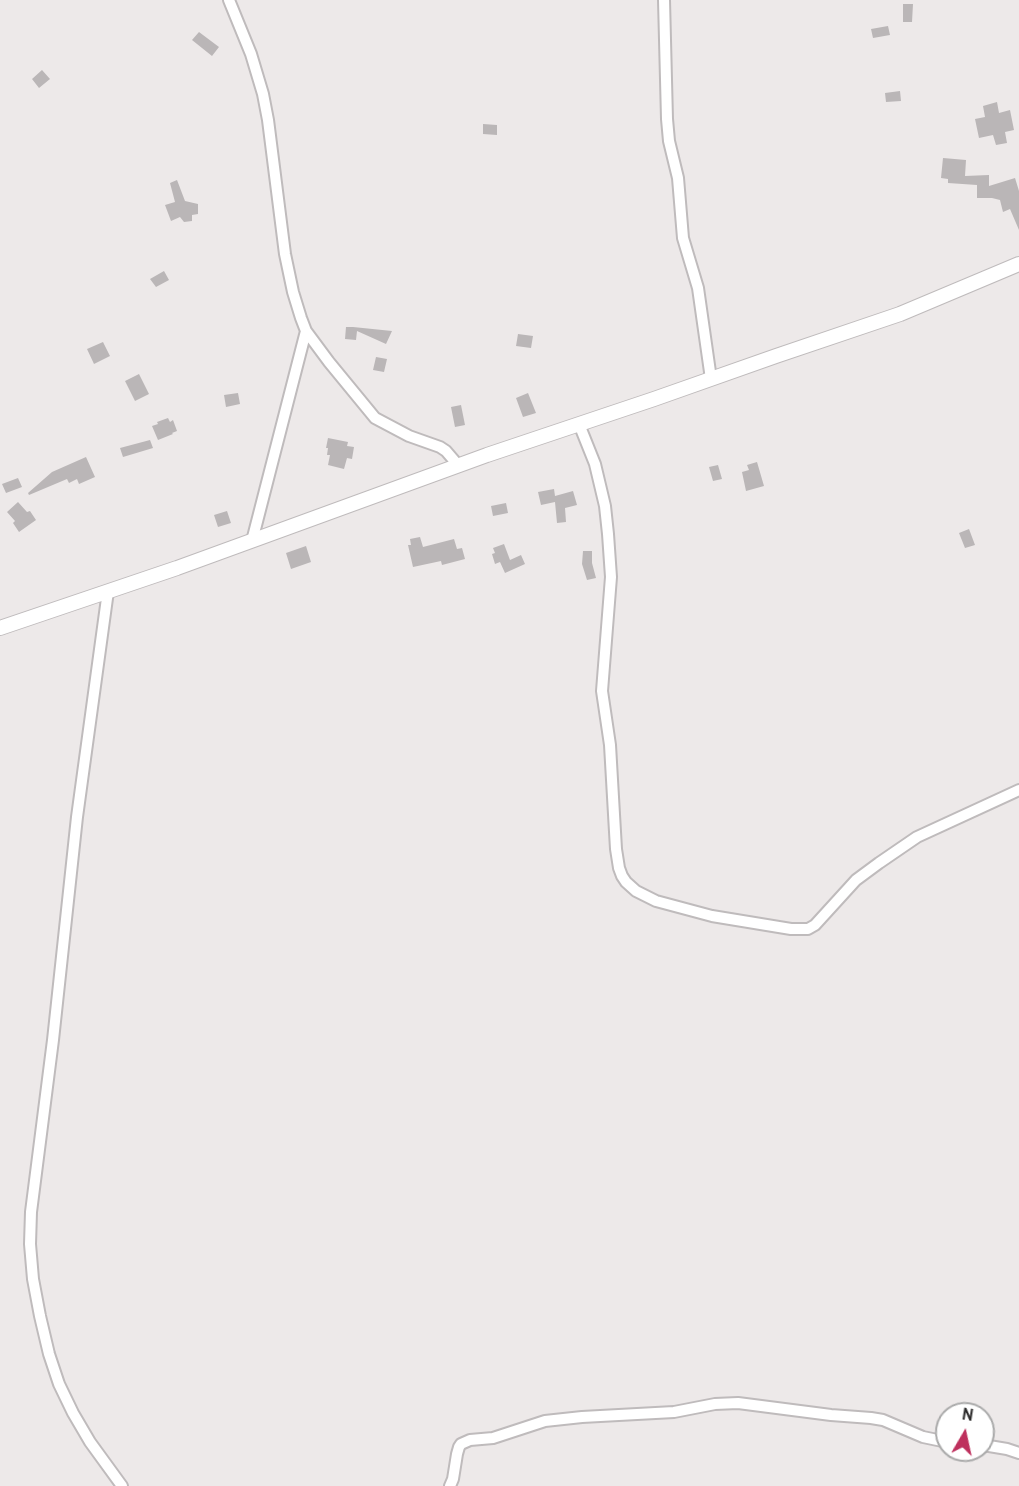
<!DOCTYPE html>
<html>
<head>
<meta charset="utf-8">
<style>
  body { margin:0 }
  #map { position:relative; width:1019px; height:1486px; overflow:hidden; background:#ede9e9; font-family:Overpass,sans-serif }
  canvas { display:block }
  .north { position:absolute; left:935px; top:1402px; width:60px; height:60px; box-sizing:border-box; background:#fff; border:2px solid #aaa; border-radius:50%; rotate:9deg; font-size:16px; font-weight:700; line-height:24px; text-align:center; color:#2b2a2a }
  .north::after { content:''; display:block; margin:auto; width:21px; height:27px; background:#be305d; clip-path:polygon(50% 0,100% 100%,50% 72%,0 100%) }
</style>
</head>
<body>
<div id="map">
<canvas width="1019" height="1486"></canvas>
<div class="north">N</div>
</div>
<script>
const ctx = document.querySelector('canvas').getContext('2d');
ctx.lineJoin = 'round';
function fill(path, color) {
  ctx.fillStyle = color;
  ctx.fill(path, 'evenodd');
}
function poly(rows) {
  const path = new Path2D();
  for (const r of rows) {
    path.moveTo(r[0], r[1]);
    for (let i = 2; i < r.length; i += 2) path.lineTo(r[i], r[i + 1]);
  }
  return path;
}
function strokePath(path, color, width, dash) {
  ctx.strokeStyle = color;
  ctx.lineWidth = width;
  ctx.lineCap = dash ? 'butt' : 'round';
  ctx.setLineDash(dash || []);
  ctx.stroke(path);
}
fill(poly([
  [903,4,913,4,912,22,903,22],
  [888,26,890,35,873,38,871,29],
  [199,32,219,47,212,56,192,40],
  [42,70,50,79,39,88,32,79],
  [900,91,901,101,886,102,885,93],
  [997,102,999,113,1010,110,1014,130,1005,132,1007,143,996,145,993,135,979,138,975,119,985,117,983,106],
  [483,124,497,125,497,135,483,134],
  [943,158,966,160,965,176,989,175,989,186,1015,178,1019,191,1019,230,1010,209,1003,212,1000,200,992,198,977,198,977,185,948,183,948,179,941,178],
  [177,180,185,201,198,204,198,214,192,215,192,221,184,222,180,217,171,221,165,205,175,202,170,183],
  [164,271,169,280,156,287,150,279],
  [346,327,353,327,392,331,386,344,357,331,356,340,345,339],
  [518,334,533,336,531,348,516,346],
  [103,342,110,356,94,364,87,349],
  [376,357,387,359,384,372,373,370],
  [139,374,149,394,135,401,125,381],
  [238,393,240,404,226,407,224,395],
  [528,393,536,413,523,417,516,398],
  [461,405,465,425,455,427,451,407],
  [168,418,170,422,173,420,177,431,172,433,173,434,158,440,152,426,158,424,157,422],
  [328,438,348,442,347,446,354,447,352,459,347,458,344,469,328,465,330,455,327,455,328,448,326,448],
  [150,440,153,448,123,457,120,448],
  [86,457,95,477,79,484,77,479,69,483,67,479,29,495,28,493,52,472],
  [757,462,764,486,746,491,742,472,749,470,747,465],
  [718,465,722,479,713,481,709,467],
  [18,478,22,487,6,493,2,484],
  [554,489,555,496,573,491,577,505,565,508,566,522,557,523,555,502,541,505,538,492],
  [18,502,27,512,30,511,36,520,19,532,13,523,15,521,7,512],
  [506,503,508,513,493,516,491,506],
  [227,511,231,523,218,527,214,515],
  [969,529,975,545,965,548,959,533],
  [420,537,423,547,454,539,457,549,462,548,465,559,442,565,441,561,413,567,408,545,411,545,410,539],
  [504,544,510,560,521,555,525,564,505,573,500,562,495,564,492,554,495,553,493,548],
  [306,546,311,562,291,569,286,553],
  [583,551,592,551,592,563,596,578,587,580,582,564]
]), '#bab6b7');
const minor = poly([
  [229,0,251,54,263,94,268,120,285,254,293,292,301,318,306,331,329,362,375,418,409,436,440,447,446,451,458,465],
  [664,0,667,119,669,141,678,178,683,238,698,288,711,379],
  [579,424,595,464,605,506,608,534,611,577,602,691,610,745,616,849,619,868,622,876,626,882,636,891,656,901,712,916,791,929,808,929,815,925,856,880,879,863,917,837,1019,790],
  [252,541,306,331],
  [108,591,77,817,53,1040,31,1212,30,1244,33,1279,40,1316,49,1354,59,1384,73,1413,90,1442,122,1486],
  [983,1445,1007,1449,1019,1453],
  [450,1486,453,1479,457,1454,459,1447,461,1444,470,1440,493,1438,545,1421,582,1417,674,1412,715,1404,738,1403,831,1415,871,1418,883,1420,923,1437,947,1442]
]);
const tertiary = poly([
  [0,628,177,568,487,455,654,399,776,356,900,314,1019,264]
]);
strokePath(minor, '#bfbbbc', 14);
strokePath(tertiary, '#bfbbbc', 16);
strokePath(minor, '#fff', 10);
strokePath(tertiary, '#fff', 14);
</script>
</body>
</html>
